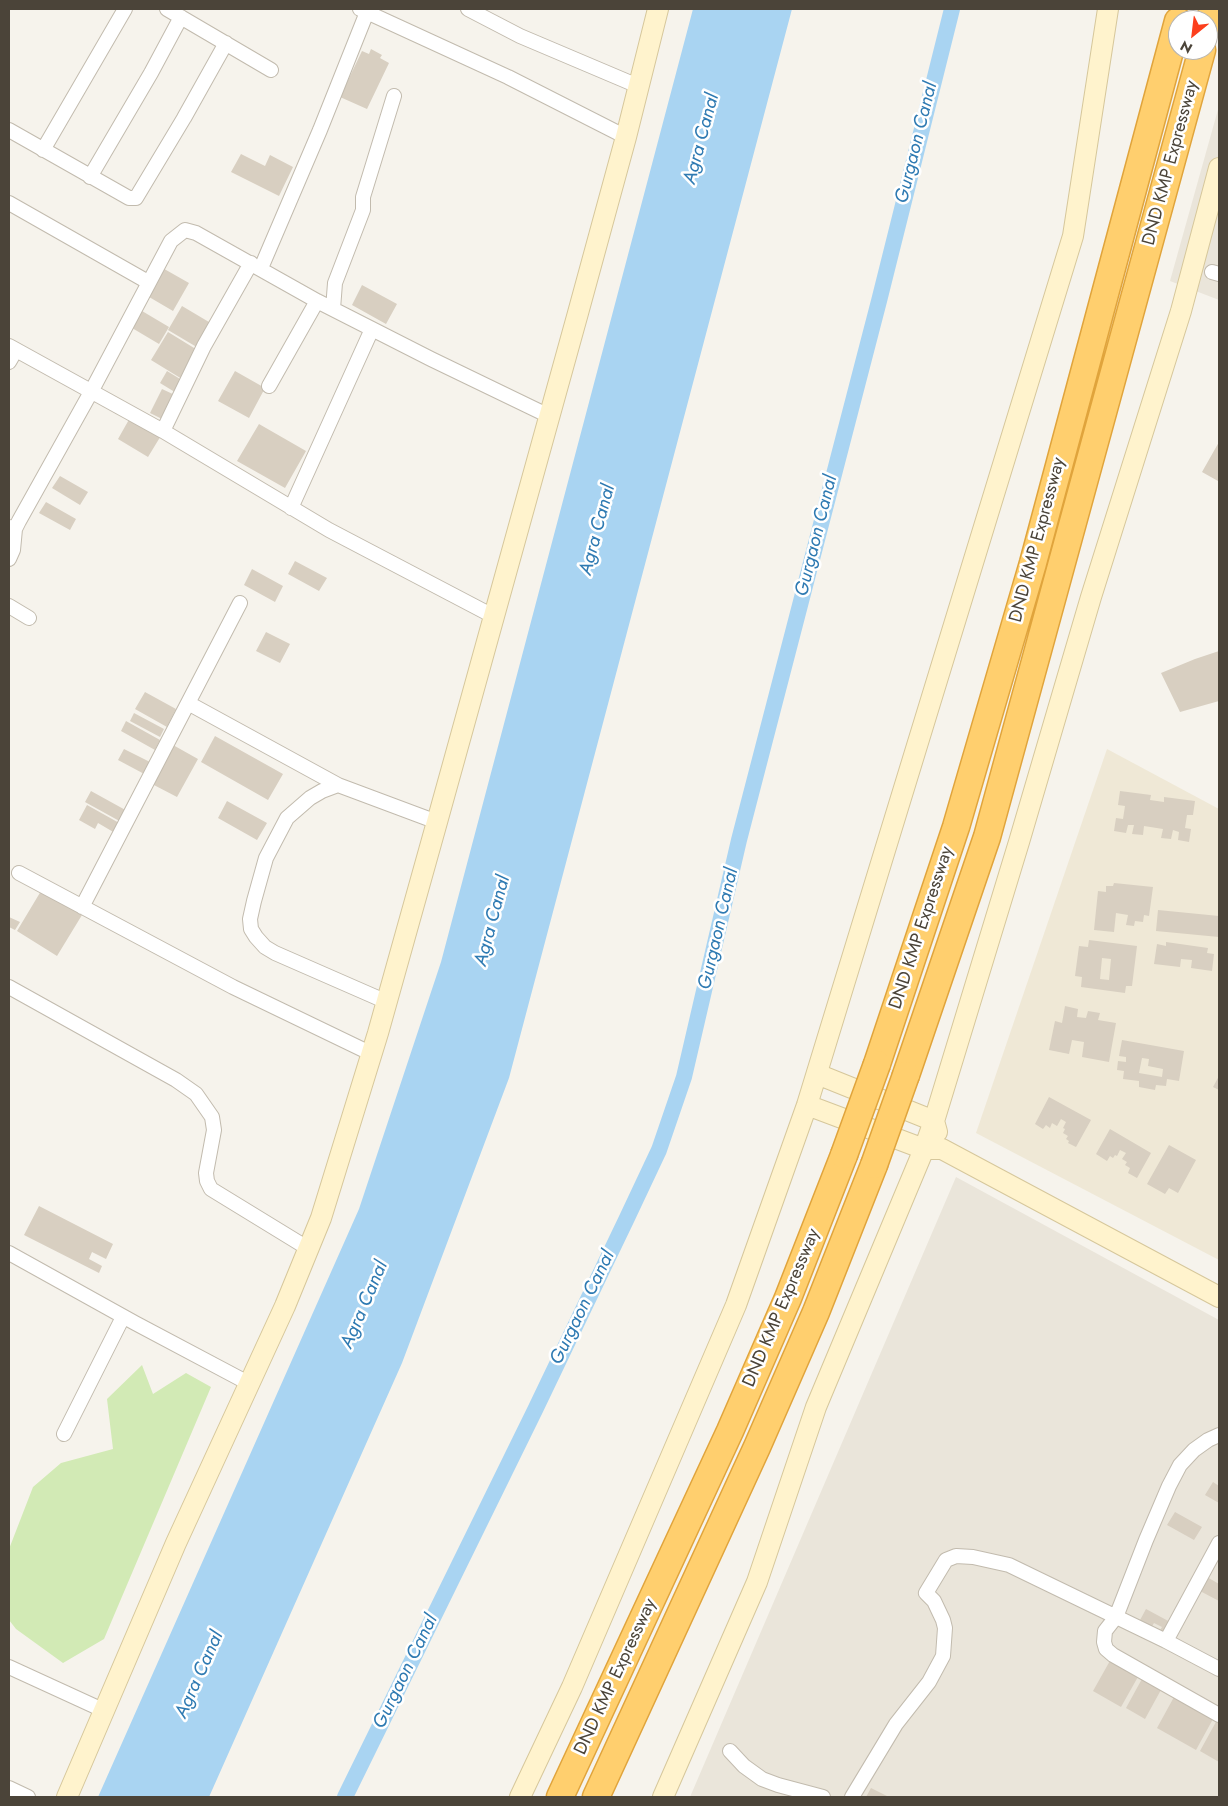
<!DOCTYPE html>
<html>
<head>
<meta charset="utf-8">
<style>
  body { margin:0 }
  #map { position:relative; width:1228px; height:1806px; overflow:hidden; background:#f6f3ec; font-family:Jost,sans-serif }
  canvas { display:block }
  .frame { position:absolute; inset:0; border:10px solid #4b4439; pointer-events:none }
  .north { position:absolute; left:1168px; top:10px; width:50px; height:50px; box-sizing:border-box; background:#fff; border:1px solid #b7b4b0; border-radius:50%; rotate:209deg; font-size:14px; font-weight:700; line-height:20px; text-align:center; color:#4b4439 }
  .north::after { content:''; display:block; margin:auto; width:18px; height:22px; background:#fc3f1d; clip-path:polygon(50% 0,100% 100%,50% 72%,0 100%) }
</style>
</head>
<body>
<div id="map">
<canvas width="1228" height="1806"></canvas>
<div class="frame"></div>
<div class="north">N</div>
</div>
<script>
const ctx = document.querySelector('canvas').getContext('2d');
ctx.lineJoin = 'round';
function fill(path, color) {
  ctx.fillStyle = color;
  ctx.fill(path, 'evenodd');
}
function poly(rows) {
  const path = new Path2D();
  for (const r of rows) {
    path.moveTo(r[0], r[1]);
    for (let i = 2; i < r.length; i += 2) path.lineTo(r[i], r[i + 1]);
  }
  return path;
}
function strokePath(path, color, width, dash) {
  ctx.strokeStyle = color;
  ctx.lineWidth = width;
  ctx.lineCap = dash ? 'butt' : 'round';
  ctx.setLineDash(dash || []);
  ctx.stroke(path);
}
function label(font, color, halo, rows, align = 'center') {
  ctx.font = font + ' Jost,sans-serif';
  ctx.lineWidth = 5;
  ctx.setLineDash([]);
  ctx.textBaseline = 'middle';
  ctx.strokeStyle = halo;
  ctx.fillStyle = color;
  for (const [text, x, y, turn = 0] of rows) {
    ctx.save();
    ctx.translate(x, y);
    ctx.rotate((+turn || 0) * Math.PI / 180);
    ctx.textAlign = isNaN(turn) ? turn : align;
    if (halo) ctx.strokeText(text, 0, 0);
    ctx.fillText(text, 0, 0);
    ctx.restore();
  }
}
fill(poly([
  [1219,106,1219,300,1170,281],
  [956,1177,1219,1320,1219,1797,690,1797]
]), '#eae5da');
fill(poly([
  [1107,749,1219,809,1219,1260,976,1133]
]), '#efe8d6');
fill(poly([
  [142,1365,153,1394,186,1373,211,1387,104,1639,63,1663,16,1629,9,1620,9,1549,33,1487,61,1463,113,1449,107,1399]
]), '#d2eab5');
fill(poly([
  [693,9,792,9,509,1078,402,1363,209,1797,98,1797,359,1209,441,962]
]), '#a9d4f2');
strokePath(poly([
  [345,1797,535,1410,627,1218,659,1150,684,1077,739,840,879,301,952,9]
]), '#a9d4f2', 16);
fill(poly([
  [371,49,382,55,380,58,389,63,367,109,340,97,362,51,369,54],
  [241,154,265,166,270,155,293,167,279,196,231,172],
  [159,266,189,283,173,311,144,294],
  [362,285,397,304,386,324,352,305],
  [182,306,214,325,200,349,168,330],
  [137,308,169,327,159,344,127,325],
  [168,332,199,351,182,379,151,360],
  [167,371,185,382,178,394,160,383],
  [235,371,265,388,249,418,218,401],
  [162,389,177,396,164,420,150,413],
  [131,416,162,434,148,457,118,439],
  [259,424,306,451,285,488,237,461],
  [1219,442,1219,480,1218,481,1202,472],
  [60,476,88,492,80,505,52,488],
  [46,502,76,519,70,530,39,513],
  [295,561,327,578,319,591,288,574],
  [252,569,283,586,275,602,244,585],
  [266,632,290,644,280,663,256,651],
  [1219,651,1219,701,1180,712,1161,673,1195,659],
  [145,692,176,709,167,727,135,709],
  [134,713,164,729,160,737,130,721],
  [126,721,160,740,155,750,121,731],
  [215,736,283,774,268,800,201,762],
  [173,745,198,759,177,797,152,784],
  [124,749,154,764,148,776,118,760],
  [91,791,129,812,123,823,85,802],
  [1120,791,1151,795,1150,800,1164,802,1164,797,1195,801,1193,815,1187,815,1185,828,1191,829,1189,842,1178,840,1179,832,1173,830,1171,839,1161,838,1163,829,1144,826,1143,835,1132,834,1134,825,1128,825,1126,833,1114,831,1116,818,1123,819,1125,806,1118,805],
  [227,801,267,823,257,840,218,818],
  [87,805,121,824,115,833,98,823,95,829,79,820],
  [1114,883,1153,887,1149,916,1144,915,1143,922,1135,921,1134,926,1126,925,1128,915,1116,913,1114,932,1094,930,1098,891,1106,892,1106,886,1113,886],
  [41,891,82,915,57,956,17,931],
  [1158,910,1219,916,1219,937,1156,931],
  [9,917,20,922,15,930,9,927],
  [1089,940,1137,946,1132,986,1126,986,1125,993,1081,987,1082,977,1075,976,1079,946,1088,947],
  [1102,958,1111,959,1109,980,1100,979],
  [1166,942,1208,948,1207,953,1214,954,1212,971,1191,968,1192,960,1181,959,1180,967,1154,964,1157,944,1166,946],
  [1065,1006,1078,1009,1077,1017,1086,1018,1088,1011,1100,1013,1098,1020,1116,1023,1109,1062,1082,1057,1084,1042,1072,1040,1069,1054,1049,1050,1055,1021,1062,1023],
  [1122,1040,1184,1051,1179,1081,1167,1079,1166,1086,1156,1085,1155,1090,1139,1087,1139,1081,1123,1079,1124,1071,1117,1070,1118,1061,1126,1062,1126,1057,1119,1056],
  [1142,1058,1149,1059,1148,1066,1163,1069,1162,1077,1139,1073],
  [1219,1076,1219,1090,1213,1087],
  [1049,1097,1091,1120,1076,1147,1068,1143,1069,1141,1066,1139,1068,1136,1063,1133,1065,1129,1063,1128,1066,1122,1061,1119,1057,1126,1052,1123,1050,1128,1046,1125,1043,1129,1035,1124],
  [1110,1129,1151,1153,1137,1178,1128,1173,1130,1168,1125,1165,1127,1162,1122,1159,1126,1153,1120,1150,1117,1156,1115,1155,1113,1158,1110,1156,1107,1161,1096,1154],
  [1169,1145,1196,1160,1178,1193,1169,1188,1165,1194,1147,1184],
  [39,1206,113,1244,106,1259,92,1252,89,1259,102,1266,99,1273,24,1235],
  [1213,1482,1219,1486,1219,1503,1205,1495],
  [1175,1512,1202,1527,1194,1540,1167,1525],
  [1207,1577,1219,1584,1219,1601,1200,1591],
  [1146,1609,1172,1623,1164,1637,1158,1634,1162,1627,1154,1623,1151,1628,1139,1622],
  [1111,1659,1139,1675,1121,1707,1093,1691],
  [1143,1677,1162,1688,1145,1719,1126,1708],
  [1174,1697,1213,1719,1196,1750,1157,1728],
  [1217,1720,1219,1722,1219,1762,1200,1751],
  [871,1788,889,1797,866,1797]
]), '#d8cfc1');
const street = poly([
  [167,9,271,70],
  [360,9,508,77,626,137],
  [468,9,520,36,638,86],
  [9,130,129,198,136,198,184,118,226,43],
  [43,150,125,9],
  [90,177,151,73,181,17],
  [9,203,148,282],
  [261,268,320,130,367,12],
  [1212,272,1219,274],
  [333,309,335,283,363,210,363,197,394,96],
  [9,346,163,431,329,530,493,616],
  [9,362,16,350],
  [269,386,317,301],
  [163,431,204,346,251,263],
  [291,508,372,329],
  [9,527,15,529,19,521,91,392,171,241,185,230,196,233,317,301,431,359,549,416],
  [9,559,13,550,15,529],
  [9,606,29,618],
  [188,703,338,785],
  [19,873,233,987,372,1054],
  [82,907,240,603],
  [9,987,176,1080,196,1094,212,1117,214,1130,206,1173,207,1181,211,1189,309,1249],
  [387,1002,275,953,265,947,256,937,251,929,250,919,254,901,266,858,287,818,310,798,322,791,338,785,437,822],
  [9,1253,135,1323,250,1384],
  [64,1434,123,1317],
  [1219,1435,1208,1440,1194,1450,1180,1465,1169,1486,1146,1540,1116,1617,1105,1631,1104,1642,1106,1649,1113,1655,1219,1715],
  [1166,1641,1219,1543],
  [9,1667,105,1711],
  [730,1751,744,1766,762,1779,778,1785,823,1797],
  [9,1788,28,1797],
  [852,1797,896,1724,929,1682,943,1656,945,1628,943,1620,934,1601,926,1593,946,1560,956,1556,973,1557,1009,1565,1166,1641,1219,1669]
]);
const secondary = poly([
  [817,1074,934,1121,937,1132],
  [807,1105,924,1149,942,1149,1219,1297],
  [67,1797,176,1543,285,1306,321,1218,378,1033,437,822,578,313,626,137,658,9],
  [520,1797,572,1687,736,1305,807,1105,1073,236,1108,9],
  [663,1797,757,1582,816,1407,924,1149,934,1121,1019,842,1091,597,1181,311,1219,168]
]);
const highway = poly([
  [1208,27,1213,9],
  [877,1064,956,827,1033,563,1178,21],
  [906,1075,987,837,1202,50],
  [560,1797,730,1431,788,1298,844,1155],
  [596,1797,757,1447,816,1312,874,1165]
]);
strokePath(street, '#c2bbae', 16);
strokePath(secondary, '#d6c79b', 22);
strokePath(highway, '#e0a43c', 29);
strokePath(street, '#fff', 14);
strokePath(secondary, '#fff3cd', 20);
strokePath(highway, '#ffcf6e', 26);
const highwayBridge = poly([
  [844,1155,877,1064],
  [874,1165,906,1075]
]);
strokePath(highwayBridge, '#e0a43c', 29, []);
strokePath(highwayBridge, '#ffcf6e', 26);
label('18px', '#4b4439', '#fff', [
  ["DND KMP Expressway",1171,163,-75],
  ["DND KMP Expressway",1038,540,-75],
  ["DND KMP Expressway",922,928,-72],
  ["DND KMP Expressway",782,1308,-67],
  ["DND KMP Expressway",616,1677,-65]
]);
label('italic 19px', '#2e7ab2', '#fff', [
  ["Agra Canal",702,139,-75],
  ["Gurgaon Canal",917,143,-76],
  ["Agra Canal",598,530,-75],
  ["Gurgaon Canal",817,536,-76],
  ["Agra Canal",493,921,-75],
  ["Gurgaon Canal",719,929,-77],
  ["Agra Canal",365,1305,-67],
  ["Gurgaon Canal",583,1308,-64],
  ["Gurgaon Canal",406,1672,-64],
  ["Agra Canal",200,1675,-66]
]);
</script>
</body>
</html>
